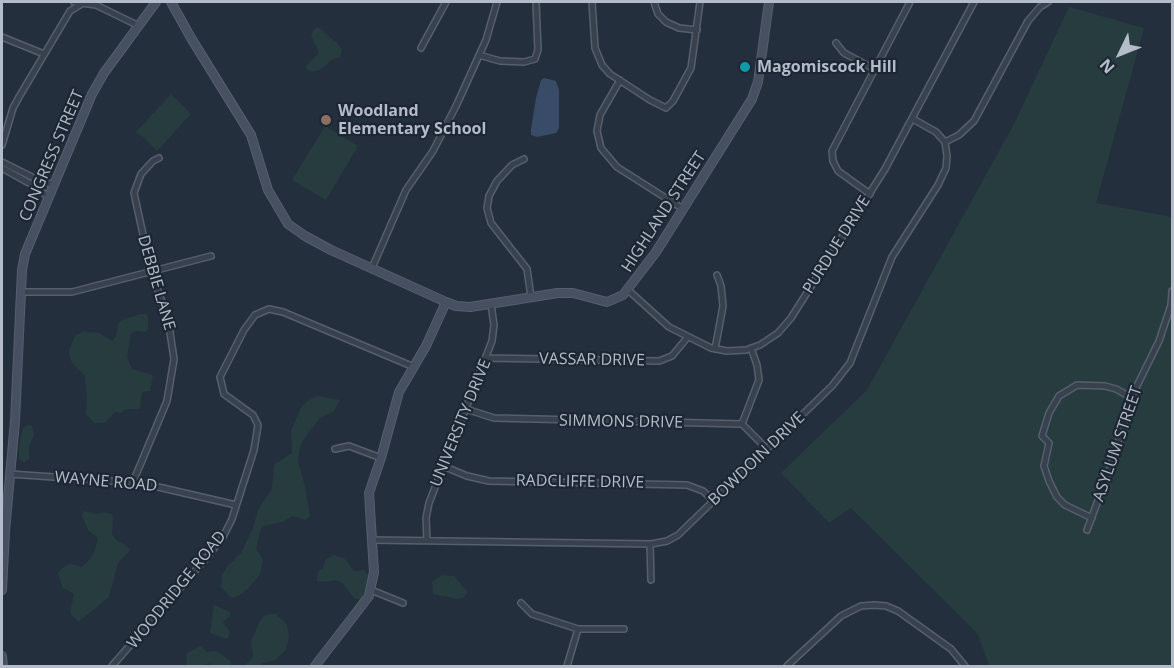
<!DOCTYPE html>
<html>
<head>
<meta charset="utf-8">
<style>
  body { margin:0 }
  #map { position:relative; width:1174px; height:668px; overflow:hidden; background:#242f3e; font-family:"Open Sans",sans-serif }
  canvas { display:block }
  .frame { position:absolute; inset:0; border:3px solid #b4bcc9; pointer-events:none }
  .north { position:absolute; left:1090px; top:24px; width:60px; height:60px; -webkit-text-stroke:4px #1d2633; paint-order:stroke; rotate:227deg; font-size:16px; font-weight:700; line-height:24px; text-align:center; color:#b4bcc9 }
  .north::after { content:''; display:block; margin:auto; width:21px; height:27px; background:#b4bcc9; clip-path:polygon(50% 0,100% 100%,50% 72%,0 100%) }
</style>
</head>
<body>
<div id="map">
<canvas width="1174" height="668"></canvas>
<div class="frame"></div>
<div class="north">N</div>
</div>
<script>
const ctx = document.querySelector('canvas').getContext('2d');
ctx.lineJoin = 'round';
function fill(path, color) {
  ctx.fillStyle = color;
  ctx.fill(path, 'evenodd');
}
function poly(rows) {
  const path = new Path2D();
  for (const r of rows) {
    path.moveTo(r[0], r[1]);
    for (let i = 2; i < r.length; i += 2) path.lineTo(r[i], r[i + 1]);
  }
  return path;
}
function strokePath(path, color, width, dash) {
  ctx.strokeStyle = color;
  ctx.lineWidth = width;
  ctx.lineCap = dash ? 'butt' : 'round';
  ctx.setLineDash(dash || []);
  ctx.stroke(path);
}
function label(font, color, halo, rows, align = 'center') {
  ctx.font = font + ' "Open Sans",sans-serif';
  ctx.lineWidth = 4.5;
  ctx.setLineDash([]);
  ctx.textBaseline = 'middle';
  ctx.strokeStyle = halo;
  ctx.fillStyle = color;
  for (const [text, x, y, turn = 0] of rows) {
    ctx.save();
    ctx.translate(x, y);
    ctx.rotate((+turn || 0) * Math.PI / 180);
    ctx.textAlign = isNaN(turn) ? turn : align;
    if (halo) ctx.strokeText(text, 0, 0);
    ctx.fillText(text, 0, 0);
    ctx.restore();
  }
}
fill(poly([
  [1069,7,1144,28,1096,203,1172,217,1172,666,989,666,978,634,851,508,829,523,781,473,867,390,1014,124],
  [318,27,338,44,342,50,340,57,333,59,321,69,312,72,307,69,306,66,319,53,311,35,314,29],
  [171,94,191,114,157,151,142,136,135,133],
  [325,126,358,146,326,200,292,180],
  [140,314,146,314,148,317,148,329,146,332,137,331,131,333,127,358,132,369,153,375,150,391,142,392,140,407,138,409,126,409,121,413,115,412,105,423,94,423,86,414,87,398,85,376,72,363,69,354,70,348,75,336,83,332,99,333,112,341,116,337,118,324,122,320],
  [318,396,340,400,334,411,320,418,303,440,300,446,298,461,305,486,310,516,305,520,293,516,282,522,264,526,260,531,256,549,263,559,260,574,248,589,238,596,232,598,221,587,222,575,227,567,241,553,253,528,258,510,266,497,272,490,274,465,292,453,291,431,301,408,307,401],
  [28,425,32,426,34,435,29,446,29,459,24,462,19,459,19,446,23,428],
  [83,511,96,514,105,512,113,515,112,534,117,541,126,545,130,550,118,563,109,597,78,622,70,613,74,594,63,588,58,573,62,568,70,564,82,567,91,558,95,550,98,538,88,530,82,516],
  [334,555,345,559,354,571,364,570,370,578,369,583,361,600,355,599,341,582,335,580,326,582,317,581,318,572,323,568,326,559],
  [442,575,454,576,468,592,464,597,458,599,433,594,432,582],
  [214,605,230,612,230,616,223,622,230,632,228,638,225,639,210,633],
  [270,614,276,614,287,625,289,637,286,650,275,660,263,663,260,666,244,666,253,657,251,641,260,621,264,616],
  [201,646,207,652,216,651,224,656,231,662,231,666,212,666,209,663,201,666,186,666,187,653]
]), '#263c3f');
fill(poly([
  [544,78,556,81,559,90,559,128,556,133,537,137,531,135,531,129,536,98,541,80]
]), '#394c67');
const street = poly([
  [74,2,96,5,139,26],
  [592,2,595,48,602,65,610,74,650,100,666,108,673,101,691,68,700,2],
  [654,2,658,14,666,22,679,28,697,30],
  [2,37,44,54],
  [836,43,844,53,874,69],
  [421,48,446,2],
  [479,55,500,61,524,62,535,59,538,50,536,2],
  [620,80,600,115,597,131,601,148,617,167,683,209],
  [945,142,959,135,974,121,1028,21,1040,7,1048,2],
  [2,145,13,108,19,97,70,11,83,3],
  [524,159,512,165,497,181,489,196,487,208,491,223,527,269,531,297],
  [2,162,44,183,55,184],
  [2,168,38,188,49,198],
  [870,194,838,171,833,161,832,151,910,2],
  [372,268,406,190,433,151,457,104,486,40,497,2],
  [628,290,669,327,711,348,727,351,746,350,760,345,778,333,791,318,885,169,974,2],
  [21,292,72,292,211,256],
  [715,349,723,306,721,286,717,275],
  [486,358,659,361,672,356,687,338],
  [466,409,494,418,742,424,767,449],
  [742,424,759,380,757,365,751,348],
  [335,449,349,446,381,458],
  [443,466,467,476,489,481,687,485,703,491,714,501],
  [10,474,141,483,236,505],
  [133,482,167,401,174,359,168,319,151,271,134,193,141,174,153,161,159,158],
  [1092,518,1065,505,1057,497,1049,481,1044,466,1049,443,1042,436,1049,413,1059,396,1077,385,1105,386,1116,389,1132,398],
  [1087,530,1110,468,1133,394,1159,341,1171,305,1172,291],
  [372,540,651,544,667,541,678,535,832,386,850,363,892,257,938,185,946,168,947,156,945,142,936,132,913,119],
  [427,541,426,518,429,503,492,341,494,325,491,304],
  [650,544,651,580],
  [371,590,403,603],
  [521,603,532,614,578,629,624,629],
  [112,666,208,556,223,537,232,519,254,450,258,425,253,415,224,394,220,377,244,330,255,315,269,309,283,312,414,367],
  [567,666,578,629],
  [787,666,841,616,861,606,874,605,886,606,898,611,951,649,965,666]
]);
const secondary = poly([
  [171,2,191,38,251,135,268,190,288,224,305,236,331,250,446,302],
  [2,590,5,531,15,421,22,270,25,254,92,94,104,73,156,2],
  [2,656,3,666],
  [315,666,369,596,374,572,369,493,381,458,399,392,426,346,446,302,456,306,470,307,558,293,573,293,607,302,623,295,656,252,752,99,758,82,769,2]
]);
strokePath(street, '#565f6c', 8);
strokePath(secondary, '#565f6c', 10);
strokePath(street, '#38414e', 5);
strokePath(secondary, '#465061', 8);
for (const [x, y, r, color] of [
  [745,67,6,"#0f9aa8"],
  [326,120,6,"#8d6e63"]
]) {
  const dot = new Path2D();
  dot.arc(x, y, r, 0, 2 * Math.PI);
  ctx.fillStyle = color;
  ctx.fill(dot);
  strokePath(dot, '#1d2633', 2);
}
label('bold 16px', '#b4bcc9', '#1d2633', [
  ["Magomiscock Hill",757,67],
  ["Woodland",338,111],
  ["Elementary School",338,129]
], 'left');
label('16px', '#b4bcc9', '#1d2633', [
  ["CONGRESS STREET",52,156,-67],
  ["HIGHLAND STREET",664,212,-57],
  ["PURDUE DRIVE",837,245,-58],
  ["DEBBIE LANE",156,283,74],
  ["VASSAR DRIVE",592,360,1],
  ["SIMMONS DRIVE",621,422,1],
  ["UNIVERSITY DRIVE",461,423,-68],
  ["ASYLUM STREET",1118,444,-71],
  ["BOWDOIN DRIVE",757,459,-44],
  ["WAYNE ROAD",106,482,5],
  ["RADCLIFFE DRIVE",580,482,1],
  ["WOODRIDGE ROAD",177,590,-51]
]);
</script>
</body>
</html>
